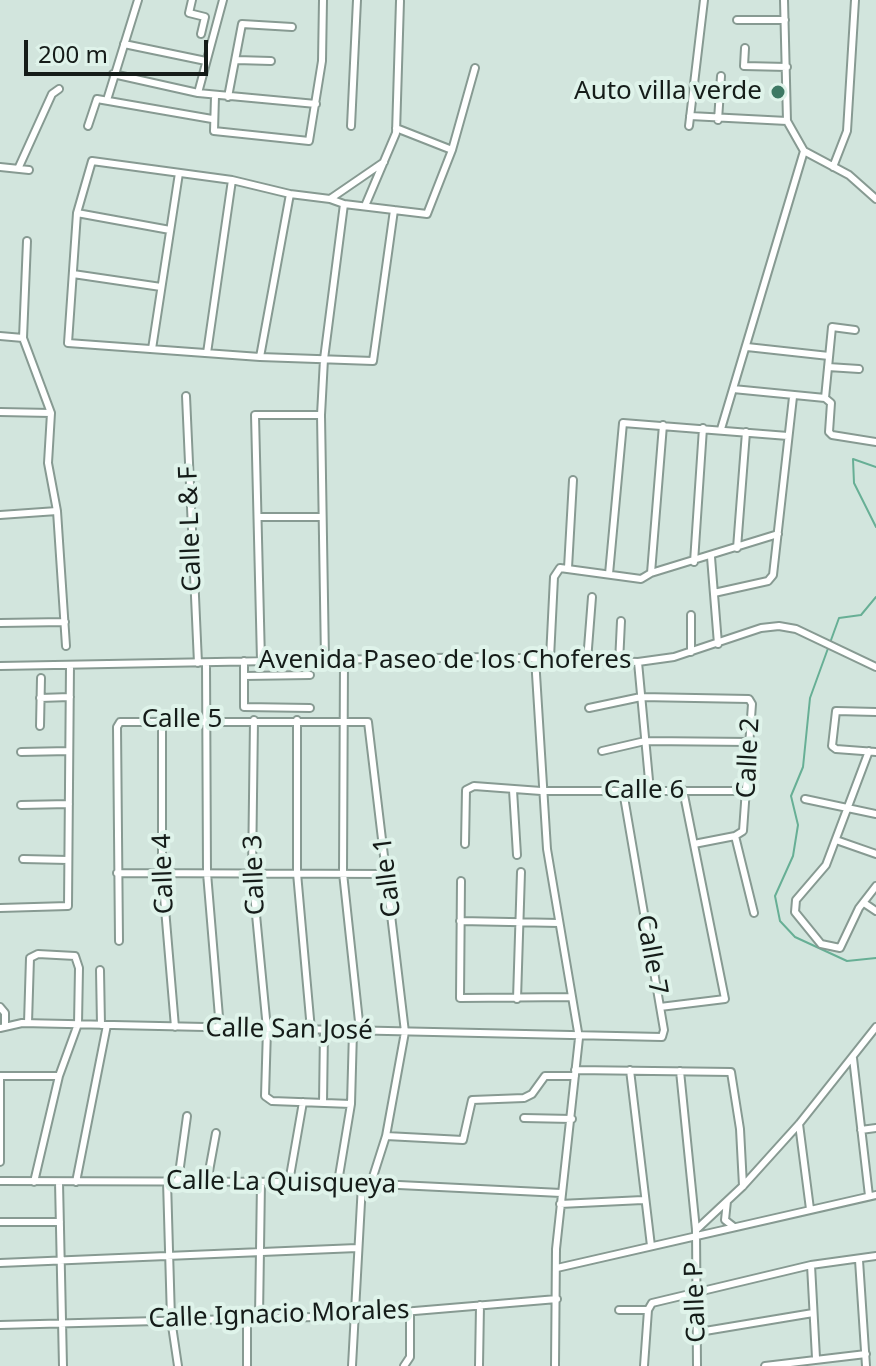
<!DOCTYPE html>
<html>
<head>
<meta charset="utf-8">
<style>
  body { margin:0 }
  #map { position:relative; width:876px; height:1366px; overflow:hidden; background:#d2e5dd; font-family:"Noto Sans",sans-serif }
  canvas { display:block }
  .scale { position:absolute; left:24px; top:40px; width:184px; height:36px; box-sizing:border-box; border:4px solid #151c19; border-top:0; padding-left:10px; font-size:24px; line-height:28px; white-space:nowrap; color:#151c19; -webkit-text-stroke:6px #dff3ea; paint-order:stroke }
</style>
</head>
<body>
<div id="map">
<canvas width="876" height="1366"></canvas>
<div class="scale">200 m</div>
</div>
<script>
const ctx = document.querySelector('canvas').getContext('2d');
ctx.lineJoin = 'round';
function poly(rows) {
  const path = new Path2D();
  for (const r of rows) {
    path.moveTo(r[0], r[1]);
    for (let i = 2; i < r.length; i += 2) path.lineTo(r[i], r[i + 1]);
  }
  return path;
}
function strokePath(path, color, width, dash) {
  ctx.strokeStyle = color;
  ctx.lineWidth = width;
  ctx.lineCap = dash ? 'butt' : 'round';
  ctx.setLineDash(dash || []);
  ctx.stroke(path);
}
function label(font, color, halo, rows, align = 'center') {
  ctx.font = font + ' "Noto Sans",sans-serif';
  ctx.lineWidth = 8;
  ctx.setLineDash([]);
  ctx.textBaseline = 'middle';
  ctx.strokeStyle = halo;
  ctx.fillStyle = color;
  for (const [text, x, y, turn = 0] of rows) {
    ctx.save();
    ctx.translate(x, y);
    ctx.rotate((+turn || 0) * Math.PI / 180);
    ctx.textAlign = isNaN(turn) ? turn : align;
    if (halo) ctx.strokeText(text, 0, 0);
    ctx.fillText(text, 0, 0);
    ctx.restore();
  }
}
strokePath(poly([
  [876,467,853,459,854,483,876,527],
  [876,597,861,615,839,618,810,698,803,767,791,796,798,825,793,856,775,896,780,921,795,937,847,961,876,958]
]), '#67af95', 2);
const minor = poly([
  [192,0,189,13,205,17,201,34],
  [784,0,787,121,804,151,849,175,876,199],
  [737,20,785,20],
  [124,44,206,61],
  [745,48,744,66,787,67],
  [236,60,271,61],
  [113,74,198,93,316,104],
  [198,93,223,0],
  [215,96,214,131,309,141,322,61,323,0],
  [228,97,242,24,292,27],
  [107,100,138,0],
  [690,116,787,121],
  [718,120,721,76],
  [88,126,97,99,212,119],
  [351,126,357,0],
  [689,126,704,0],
  [396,128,452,150],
  [384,162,330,199,290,194,232,180,92,161,77,213,68,343,260,357,373,361,394,210],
  [0,167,29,170],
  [833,167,847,131,855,0],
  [18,169,52,94,59,89],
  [330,199,344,204,427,214,452,150,475,68],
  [365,206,396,133,400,1],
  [77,213,170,230],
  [27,241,23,338,51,413,48,463,57,511,66,646],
  [73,274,161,287],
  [855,330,832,327,825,398,831,403,829,432,832,435,876,442],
  [0,336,23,338],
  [747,347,829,356],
  [152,349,179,173],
  [207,353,232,180],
  [260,357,290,194],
  [828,367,859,369],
  [733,389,825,398],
  [186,396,198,663],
  [0,412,51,413],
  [721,429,804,151],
  [0,515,57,511],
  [258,517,322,517],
  [737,548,746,432],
  [711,557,718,644],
  [694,562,703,428],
  [568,568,573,480],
  [651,573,778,534],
  [609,574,623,423,788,436],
  [714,593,768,581,773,575,793,397],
  [691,615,691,652],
  [0,623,65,622],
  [535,658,547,849,579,1038,556,1249,555,1366],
  [550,658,554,577,560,568,641,579,651,573,663,425],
  [325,660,321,415,324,359,344,204],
  [344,660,343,873,360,1031],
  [244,661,244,707,310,708],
  [261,661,255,415,321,415],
  [587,661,592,597],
  [638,662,650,791],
  [206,663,207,873,220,1029],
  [619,663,621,621],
  [0,666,487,657,638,662,674,657,761,628,779,626,796,629,876,667],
  [244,676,310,675],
  [40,698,70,697],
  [589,708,641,697,749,699,752,704,743,831,735,836,694,844],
  [876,712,836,711,832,746,836,749,876,752],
  [254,720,252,873,267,1029,265,1096,272,1101,351,1104],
  [297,720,297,873,311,1030],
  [162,721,162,873,175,1027],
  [40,726,41,678],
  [602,751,645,741,750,742],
  [869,751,826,865,796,900,795,912,821,944,840,948,859,908,876,886],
  [21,752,69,751],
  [513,790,517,855],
  [805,799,876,814],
  [21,805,69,804],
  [735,836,754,913],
  [836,840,876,854],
  [465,844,466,790,474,786,541,791,747,791],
  [23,859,68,860],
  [117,873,387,874],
  [461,881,460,998,572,997],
  [864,903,876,911],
  [0,908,68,906,70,665],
  [460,921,559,923],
  [119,941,117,727,120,722,368,722,405,1032,386,1136,371,1183],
  [100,970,101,1025],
  [517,999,521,872],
  [0,1007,5,1013,5,1027],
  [660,1007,725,999,683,790],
  [28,1023,30,958,38,954,75,956,79,968,78,1024,59,1076,34,1182],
  [0,1028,22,1023,662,1037,664,1030,623,791],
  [853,1058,869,1196],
  [575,1070,731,1072,740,1129,743,1186],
  [630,1070,651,1246],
  [680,1071,696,1230,697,1366],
  [0,1076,0,1162],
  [0,1076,59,1076],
  [323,1103,324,1030],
  [524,1118,572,1119],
  [799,1124,810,1209],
  [861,1130,876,1128],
  [386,1136,463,1140,472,1100,524,1098,532,1094,545,1076,575,1076],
  [0,1181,338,1182,561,1193],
  [167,1181,171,1319,178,1366],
  [178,1181,187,1116],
  [59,1182,63,1366],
  [76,1182,107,1025],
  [207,1182,216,1133],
  [289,1182,303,1102],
  [338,1182,351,1104,353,1031],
  [727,1201,725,1220,734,1227],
  [560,1204,643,1200],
  [0,1222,60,1222],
  [696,1230,743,1186,799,1124,876,1027],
  [859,1260,866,1366],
  [0,1263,357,1248],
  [811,1265,816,1358],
  [557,1268,876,1195],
  [619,1310,648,1310],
  [247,1317,247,1366],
  [259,1317,261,1182],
  [0,1325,355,1316,557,1299],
  [699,1332,813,1313],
  [352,1366,362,1184],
  [404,1366,410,1357,410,1311],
  [479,1366,480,1305],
  [644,1366,648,1310,652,1303,811,1265,876,1256],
  [765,1366,866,1354]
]);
strokePath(minor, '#879a92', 10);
strokePath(minor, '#fff', 6);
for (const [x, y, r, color] of [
  [778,92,8,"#3d7964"]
]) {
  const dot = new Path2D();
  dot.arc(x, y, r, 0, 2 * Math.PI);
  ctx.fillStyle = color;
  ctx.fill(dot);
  strokePath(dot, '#dff3ea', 3);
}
label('26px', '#151c19', '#dff3ea', [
  ["Auto villa verde",762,92]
], 'right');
label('26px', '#151c19', '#dff3ea', [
  ["Calle L & F",191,529,-92],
  ["Avenida Paseo de los Choferes",445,661],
  ["Calle 5",182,720],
  ["Calle 2",749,758,-87],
  ["Calle 6",644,791],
  ["Calle 4",164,874,-92],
  ["Calle 3",255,875,-92],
  ["Calle 1",388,877,-97],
  ["Calle 7",651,955,80],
  ["Calle San José",289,1030,1],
  ["Calle La Quisqueya",281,1183,1],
  ["Calle P",696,1302,-92],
  ["Calle Ignacio Morales",279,1315,-2]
]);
</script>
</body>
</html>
